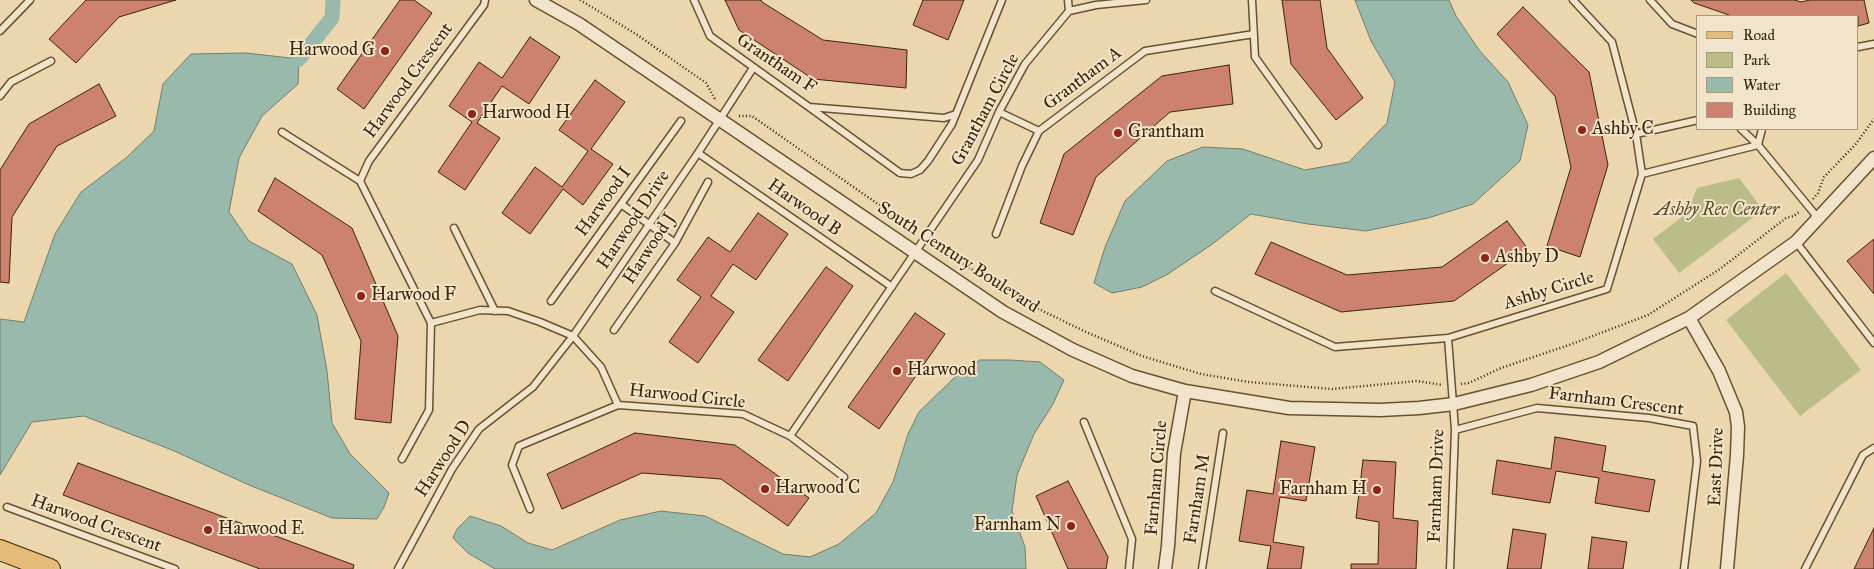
<!DOCTYPE html>
<html>
<head>
<meta charset="utf-8">
<style>
  body { margin:0 }
  #map { position:relative; width:1874px; height:569px; overflow:hidden; background:#ebd6ae; font-family:"IM FELL Great Primer",serif }
  canvas { display:block }
  .legend { position:absolute; left:1696px; top:15px; width:162px; height:115px; box-sizing:border-box; background:#f2e4ca; border:1px solid #a8987c; margin:0; padding:6px 9px; list-style:none; font-size:15px; color:#3a2506 }
  .legend li { display:flex; align-items:center; gap:10px; height:25px }
  .legend b { width:25px; border:1px solid #a8987c }
</style>
</head>
<body>
<div id="map">
<canvas width="1874" height="569"></canvas>
<ul class="legend">
<li><b style="height:6px;background:#e6bb77"></b>Road</li>
<li><b style="height:14px;background:#babd88"></b>Park</li>
<li><b style="height:14px;background:#98b9ac"></b>Water</li>
<li><b style="height:14px;background:#cd816f"></b>Building</li>
</ul>
</div>
<script>
const ctx = document.querySelector('canvas').getContext('2d');
ctx.lineJoin = 'round';
function fill(path, color) {
  ctx.fillStyle = color;
  ctx.fill(path, 'evenodd');
}
function poly(rows) {
  const path = new Path2D();
  for (const r of rows) {
    path.moveTo(r[0], r[1]);
    for (let i = 2; i < r.length; i += 2) path.lineTo(r[i], r[i + 1]);
  }
  return path;
}
function strokePath(path, color, width, dash) {
  ctx.strokeStyle = color;
  ctx.lineWidth = width;
  ctx.lineCap = dash ? 'butt' : 'round';
  ctx.setLineDash(dash || []);
  ctx.stroke(path);
}
function label(font, color, halo, rows, align = 'center') {
  ctx.font = font + ' "IM FELL Great Primer",serif';
  ctx.lineWidth = 4;
  ctx.setLineDash([]);
  ctx.textBaseline = 'middle';
  ctx.strokeStyle = halo;
  ctx.fillStyle = color;
  for (const [text, x, y, turn = 0] of rows) {
    ctx.save();
    ctx.translate(x, y);
    ctx.rotate((+turn || 0) * Math.PI / 180);
    ctx.textAlign = isNaN(turn) ? turn : align;
    if (halo) ctx.strokeText(text, 0, 0);
    ctx.fillText(text, 0, 0);
    ctx.restore();
  }
}
fill(poly([
  [1739,178,1763,210,1679,273,1653,239,1687,213,1697,188],
  [1786,273,1861,370,1800,416,1726,320]
]), '#babd88');
const water = poly([
  [1355,0,1449,0,1456,16,1479,50,1508,82,1528,125,1520,161,1473,204,1428,218,1366,231,1308,224,1251,214,1211,245,1168,274,1142,287,1112,293,1094,283,1105,247,1125,201,1167,161,1203,147,1243,149,1305,170,1349,162,1387,123,1395,82,1371,41,1355,0],
  [246,53,299,59,298,84,262,116,239,158,229,212,249,241,292,264,317,315,327,371,332,423,350,454,389,493,384,507,377,519,332,518,249,485,172,450,84,416,32,422,0,475,0,319,24,322,55,234,81,192,126,158,154,131,163,84,191,54,246,53],
  [980,360,1010,360,1040,362,1064,380,1053,404,1034,434,1017,475,1012,511,1025,547,1026,569,495,569,468,553,453,538,457,529,470,516,501,526,528,543,552,550,620,520,661,511,705,516,783,554,810,557,839,544,876,513,893,482,908,434,919,412,957,375,980,360]
]);
fill(water, '#98b9ac');
strokePath(water, '#727e6a', 1);
strokePath(poly([
  [299,59,332,18,333,0]
]), '#98b9ac', 15);
const building = poly([
  [86,0,176,0,119,17,76,63,49,39,86,0],
  [400,0,414,0,432,13,364,109,337,89,400,0],
  [725,0,761,0,762,2,823,40,907,50,906,88,813,79,739,30,725,0],
  [923,0,964,0,948,40,913,25,923,0],
  [1282,0,1320,0,1327,48,1363,98,1336,120,1291,64,1282,0],
  [1691,0,1795,0,1801,2,1810,0,1864,0,1869,23,1858,26,1858,16,1732,16,1694,3,1691,0],
  [1523,7,1589,72,1608,165,1580,257,1547,246,1571,167,1555,96,1497,34,1523,7],
  [530,37,560,57,529,104,502,86,477,123,500,138,465,190,438,172,472,122,449,106,479,62,502,78,530,37],
  [1229,65,1233,104,1170,112,1096,177,1073,235,1040,223,1064,154,1162,76,1229,65],
  [595,80,625,102,591,149,613,164,583,205,563,189,530,234,502,213,535,167,562,187,588,151,559,130,595,80],
  [99,84,116,116,57,146,12,217,9,283,0,282,0,170,29,124,99,84],
  [275,178,352,228,398,336,391,423,355,419,361,341,322,255,258,211,275,178],
  [758,213,788,234,756,280,733,264,711,296,734,312,698,363,669,342,701,297,677,280,708,237,730,252,758,213],
  [1507,221,1528,249,1454,301,1341,312,1255,274,1271,242,1347,275,1442,267,1507,221],
  [1874,239,1874,294,1847,261,1874,239],
  [826,267,853,286,788,381,758,360,826,267],
  [915,313,945,334,879,429,848,407,915,313],
  [635,433,735,445,809,498,788,526,721,479,642,473,562,509,547,474,635,433],
  [1555,437,1606,446,1602,471,1655,480,1649,512,1595,503,1599,478,1556,471,1550,503,1492,494,1497,460,1551,469,1555,437],
  [1281,441,1315,447,1306,501,1280,497,1273,542,1304,547,1301,569,1267,569,1271,546,1239,541,1247,490,1273,494,1281,441],
  [1363,460,1396,462,1393,518,1418,521,1416,569,1351,569,1351,564,1378,564,1379,522,1356,518,1363,460],
  [78,463,354,565,353,569,260,569,63,495,78,463],
  [1068,481,1108,557,1106,569,1068,569,1036,496,1068,481],
  [1874,528,1874,569,1854,569,1874,528],
  [1513,529,1546,534,1541,569,1507,569,1513,529],
  [1592,537,1627,542,1623,569,1588,569,1592,537]
]);
fill(building, '#cd816f');
strokePath(building, '#3a2506', 1);
const lane = poly([
  [694,0,710,36,809,107,944,118,956,114],
  [1068,0,1069,11],
  [1252,0,1255,57,1318,145],
  [1650,0,1672,24,1698,34],
  [0,31,30,0],
  [1858,47,1874,44],
  [0,96,11,82,51,61],
  [809,107,900,173,911,174,920,170,928,161,952,124,1002,0],
  [999,112,1039,131],
  [1741,129,1758,145],
  [1762,129,1758,145,1818,218],
  [282,132,360,181,431,323,429,410,402,459],
  [1636,134,1698,120],
  [698,153,892,287],
  [1642,174,1758,145],
  [360,181,369,161,484,5,485,0],
  [621,204,675,243],
  [454,228,495,311],
  [996,234,1022,166,1039,131,1145,51,1254,34],
  [1796,242,1874,343],
  [1215,291,1335,347,1448,338,1607,289,1642,174,1636,134,1612,42,1573,0],
  [551,301,681,121],
  [431,323,480,310,508,311,540,322,573,336,601,367,618,405,743,414,790,436,844,477],
  [614,330,675,243,708,182],
  [1448,338,1455,430,1450,569],
  [1084,422,1132,539,1129,569],
  [1455,430,1537,408,1649,418,1693,426,1697,461,1684,569],
  [790,436,978,160,999,112,1025,64,1069,11,1096,5,1146,0],
  [7,507,175,569],
  [530,509,512,465,519,446,618,405],
  [398,569,452,469,479,429,533,387,573,336,698,153,753,68],
  [1202,569,1223,433],
  [1805,569,1863,455,1874,448]
]);
const street = poly([
  [536,0,579,24,1003,312,1073,350,1132,376,1185,391,1289,408,1380,410,1419,408,1454,404,1531,385,1599,362,1689,318,1796,242,1874,158],
  [1689,318,1719,371,1736,412,1738,427,1737,455,1727,569],
  [1165,569,1168,546,1174,453,1185,391]
]);
const primary = poly([
  [0,550,50,569]
]);
strokePath(lane, '#665130', 9);
strokePath(street, '#665130', 15);
strokePath(primary, '#3a2506', 22);
strokePath(poly([
  [580,0,636,34,706,83,716,101],
  [739,116,752,116,902,221,906,231],
  [1813,199,1818,193,1824,177,1855,145,1874,119],
  [941,253,964,264,1004,292,1086,332,1142,356,1201,374,1249,382,1332,389,1417,381,1443,385],
  [1461,384,1469,383,1501,368,1569,345,1648,315,1720,269,1786,218,1794,216,1800,211]
]), '#3a2506', 2.5, [1, 2.5]);
strokePath(lane, '#f2e4ca', 6);
strokePath(street, '#f2e4ca', 12);
strokePath(primary, '#e6bb77', 20);
for (const [x, y, r, color] of [
  [385,51,5,"#8f2418"],
  [472,114,5,"#8f2418"],
  [1582,130,5,"#8f2418"],
  [1118,133,5,"#8f2418"],
  [1485,258,5,"#8f2418"],
  [361,296,5,"#8f2418"],
  [897,371,5,"#8f2418"],
  [765,489,5,"#8f2418"],
  [1377,490,5,"#8f2418"],
  [1071,526,5,"#8f2418"],
  [208,530,5,"#8f2418"]
]) {
  const dot = new Path2D();
  dot.arc(x, y, r, 0, 2 * Math.PI);
  ctx.fillStyle = color;
  ctx.fill(dot);
  strokePath(dot, '#f2e4ca', 2);
}
label('18px', '#3a2506', '#f2e4ca', [
  ["Harwood G",375,51,"right"],
  ["Harwood H",482,114],
  ["Ashby C",1592,130],
  ["Grantham",1128,133],
  ["Ashby D",1495,258],
  ["Harwood F",371,296],
  ["Harwood",907,371],
  ["Harwood C",775,489],
  ["Farnham H",1367,490,"right"],
  ["Farnham N",1061,526,"right"],
  ["Harwood E",218,530]
], 'left');
label('18px', '#3a2506', '#f2e4ca', [
  ["Grantham F",776,64,34],
  ["Grantham A",1083,79,-37],
  ["Harwood Crescent",409,81,-54],
  ["Grantham Circle",986,110,-62],
  ["Harwood I",604,202,-54],
  ["Harwood B",804,208,35],
  ["Harwood Drive",634,220,-56],
  ["Harwood J",650,249,-57],
  ["South Century Boulevard",958,258,33],
  ["Ashby Circle",1549,291,-17],
  ["Harwood Circle",687,397,6],
  ["Farnham Crescent",1616,402,7],
  ["Harwood D",444,459,-57],
  ["East Drive",1717,467,-88],
  ["Farnham Circle",1157,478,-85],
  ["Farnham Drive",1437,486,-88],
  ["Farnham M",1198,499,-81],
  ["Harwood Crescent",96,524,20]
]);
label('italic 18px', '#5a4b26', '#f2e4ca', [
  ["Ashby Rec Center",1717,211]
]);
</script>
</body>
</html>
